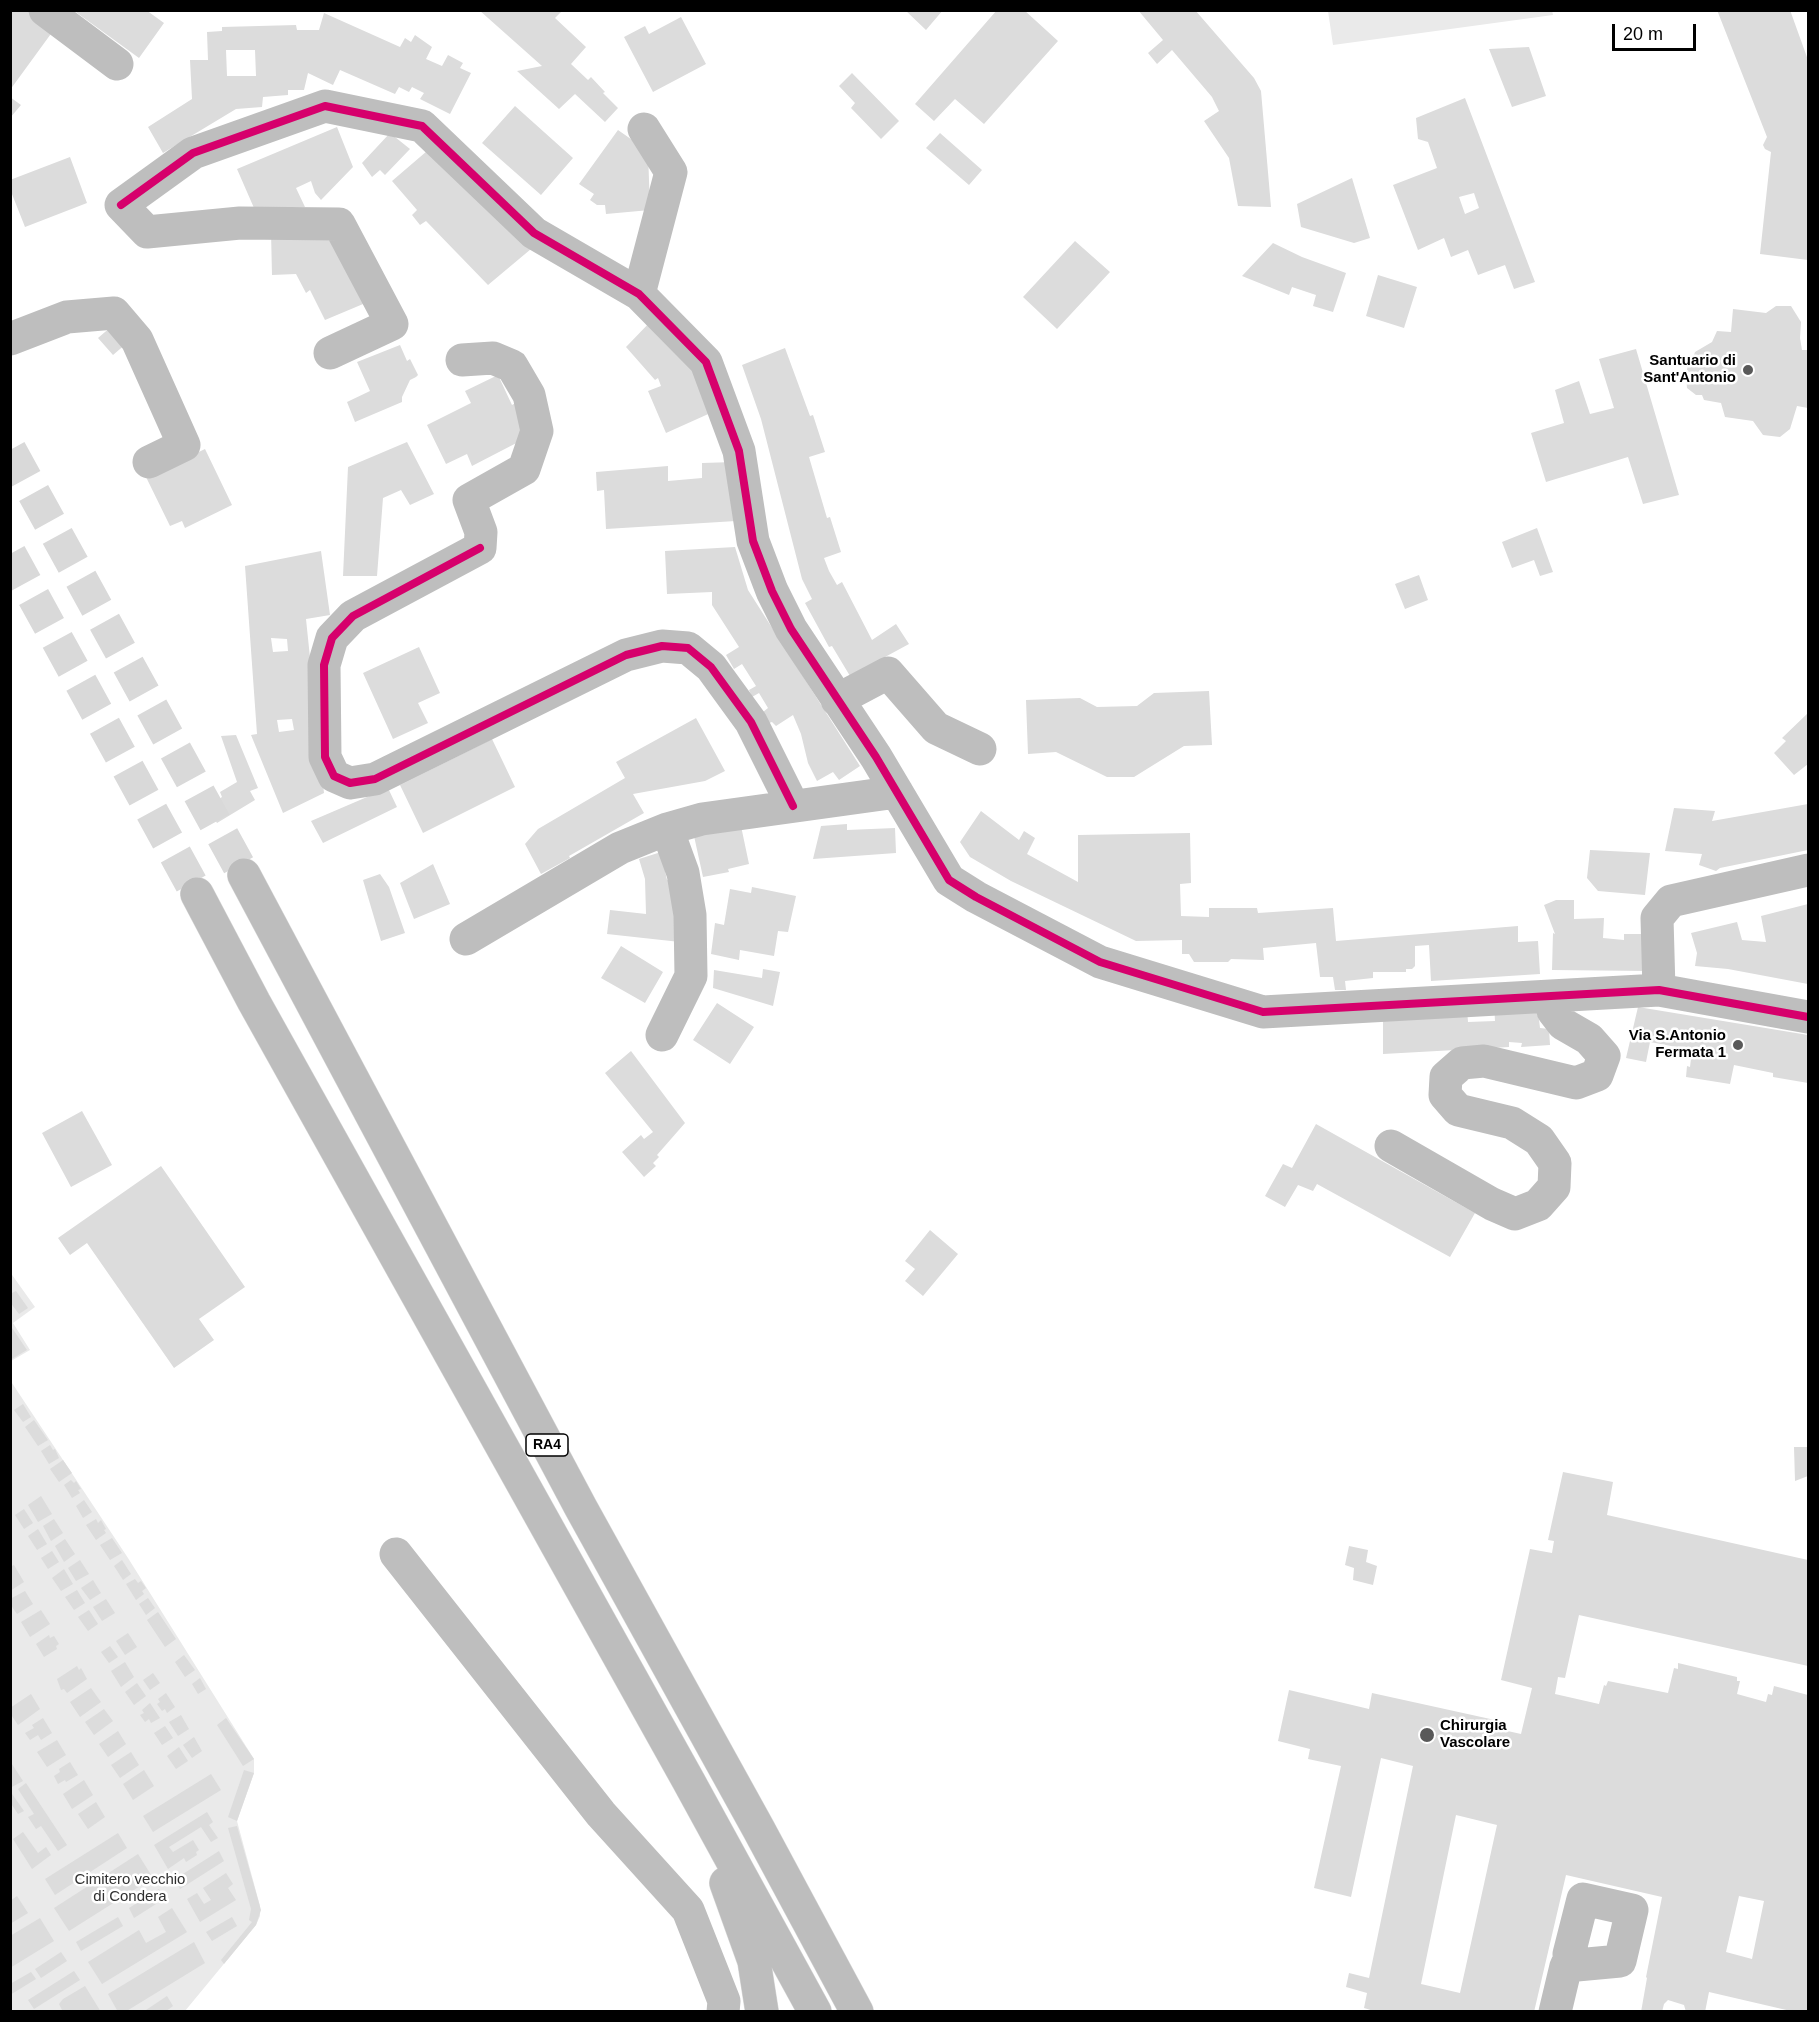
<!DOCTYPE html>
<html>
<head>
<meta charset="utf-8">
<style>
  body { margin:0 }
  #map { position:relative; width:1819px; height:2022px; overflow:hidden; background:#fff; font-family:Arial,sans-serif }
  canvas { display:block }
  .frame { position:absolute; inset:0; border:12px solid #000; pointer-events:none }
  .scale { position:absolute; left:1612px; top:24px; width:84px; height:27px; box-sizing:border-box; border:3px solid #000; border-top:0; padding-left:8px; font-size:18px; line-height:21px; white-space:nowrap; color:#000; -webkit-text-stroke:4px #fff; paint-order:stroke }
</style>
</head>
<body>
<div id="map">
<canvas width="1819" height="2022"></canvas>
<div class="frame"></div>
<div class="scale">20 m</div>
</div>
<script>
const ctx = document.querySelector('canvas').getContext('2d');
ctx.lineJoin = 'round';
function fill(path, color) {
  ctx.fillStyle = color;
  ctx.fill(path, 'evenodd');
}
function poly(rows) {
  const path = new Path2D();
  for (const r of rows) {
    path.moveTo(r[0], r[1]);
    for (let i = 2; i < r.length; i += 2) path.lineTo(r[i], r[i + 1]);
  }
  return path;
}
function strokePath(path, color, width, dash) {
  ctx.strokeStyle = color;
  ctx.lineWidth = width;
  ctx.lineCap = dash ? 'butt' : 'round';
  ctx.setLineDash(dash || []);
  ctx.stroke(path);
}
function label(font, color, halo, rows, align = 'center') {
  ctx.font = font + ' Arial,sans-serif';
  ctx.lineWidth = 5;
  ctx.setLineDash([]);
  ctx.textBaseline = 'middle';
  ctx.strokeStyle = halo;
  ctx.fillStyle = color;
  for (const [text, x, y, turn = 0] of rows) {
    ctx.save();
    ctx.translate(x, y);
    ctx.rotate((+turn || 0) * Math.PI / 180);
    ctx.textAlign = isNaN(turn) ? turn : align;
    if (halo) ctx.strokeText(text, 0, 0);
    ctx.fillText(text, 0, 0);
    ctx.restore();
  }
}
fill(poly([
  [1552,10,1553,15,1333,45,1328,11],
  [10,1272,35,1307,13,1323,30,1350,11,1361],
  [10,1380,128,1558,254,1759,254,1773,237,1821,260,1906,260,1916,256,1925,185,2011,11,2011]
]), '#eaeaea');
fill(poly([
  [10,10,33,10,53,31,10,90],
  [73,10,146,10,164,23,139,58],
  [479,10,563,10,555,18,586,47,571,64,588,80,591,77,605,92,603,93,618,108,605,122,575,94,559,109,517,71,542,66],
  [905,10,943,10,926,30],
  [997,10,1024,10,1058,41,984,124,955,99,934,121,915,104],
  [1138,10,1195,10,1254,78,1261,91,1271,207,1238,206,1229,158,1204,121,1219,111,1212,97,1172,50,1157,64,1148,53,1163,40],
  [1717,10,1790,10,1808,60,1808,260,1760,254,1771,152,1765,149,1763,145,1767,137],
  [324,13,400,47,405,38,411,42,415,35,432,47,426,59,442,66,448,55,463,63,460,68,471,73,450,114,420,99,424,93,412,87,409,92,399,87,395,94,340,70,333,85,308,73,304,90,288,90,288,95,263,97,262,107,236,109,163,153,148,127,192,99,190,60,208,60,207,32,222,31,222,27,296,25,297,30,319,30],
  [226,50,255,50,256,76,227,76],
  [681,17,706,64,653,92,624,37,645,26,649,34],
  [1529,47,1546,96,1512,107,1489,49],
  [852,73,899,121,881,139,851,108,855,103,839,86],
  [10,97,21,105,10,118],
  [1465,98,1535,282,1514,289,1505,265,1478,275,1468,250,1451,257,1444,238,1418,250,1393,185,1437,168,1428,142,1418,139,1416,118],
  [1474,193,1479,208,1465,214,1459,197],
  [515,106,573,158,541,195,482,143],
  [337,127,353,167,321,200,315,193,311,181,296,188,305,207,254,208,237,169],
  [618,130,648,151,650,210,606,214,605,205,597,205,590,200,594,194,579,184],
  [390,133,410,149,385,175,380,170,372,177,362,163],
  [940,133,982,170,969,185,926,148],
  [427,151,531,249,488,285,426,221,420,225,412,215,417,210,392,181],
  [70,157,87,203,25,227,10,189,10,180],
  [1352,178,1370,238,1354,243,1301,227,1297,204],
  [341,230,375,299,325,320,310,290,306,293,296,274,272,275,271,232],
  [1075,241,1110,272,1057,329,1023,297],
  [1273,243,1302,257,1346,273,1333,312,1313,306,1316,295,1292,287,1289,295,1242,276],
  [1378,275,1417,287,1404,328,1366,316],
  [1776,306,1791,306,1801,322,1800,338,1802,350,1808,350,1808,408,1797,406,1790,429,1780,437,1763,435,1753,421,1725,417,1721,403,1704,400,1702,395,1696,395,1687,388,1686,375,1688,364,1692,361,1695,352,1712,342,1717,331,1731,332,1733,309,1766,313],
  [653,319,693,362,715,411,666,433,648,391,661,386,658,378,655,380,626,347],
  [112,326,127,343,113,355,98,338],
  [400,345,407,361,410,359,418,375,416,377,410,380,402,397,402,402,355,422,347,402,370,391,357,362],
  [785,348,810,416,813,415,825,452,809,457,827,518,830,517,841,552,824,558,829,571,837,585,842,582,872,640,896,624,909,644,850,676,832,646,829,647,805,603,812,599,802,579,761,419,742,365],
  [1636,349,1679,495,1643,504,1628,457,1546,482,1531,433,1564,423,1555,390,1579,381,1590,414,1614,408,1599,359],
  [498,375,512,405,519,401,528,437,472,466,467,454,446,464,427,425,471,403,465,391],
  [407,442,434,494,410,505,401,490,383,498,377,576,343,576,348,467],
  [205,449,232,505,185,528,182,521,170,526,146,477],
  [734,462,736,521,606,529,604,490,597,491,596,472,668,466,668,481,702,478,702,463],
  [1537,528,1553,572,1540,576,1534,560,1512,568,1502,542],
  [735,547,748,590,860,766,839,780,833,772,817,781,808,763,801,734,793,715,776,726,772,722,769,723,763,712,768,708,759,693,752,697,749,690,756,686,742,664,734,669,726,655,739,647,712,605,712,592,667,594,665,551],
  [321,551,330,615,306,619,324,793,283,813,251,735,257,734,245,566],
  [271,638,287,639,288,651,273,652],
  [292,719,294,730,279,732,277,720],
  [1419,575,1428,600,1405,609,1395,584],
  [419,647,440,693,418,703,428,723,393,739,363,673],
  [1209,691,1212,745,1184,746,1134,777,1107,777,1056,752,1028,754,1026,700,1080,698,1097,707,1137,706,1154,693],
  [1808,713,1808,764,1794,775,1774,753,1786,741,1782,738],
  [696,718,725,771,705,781,633,794,644,813,569,856,570,858,541,874,525,844,538,829,625,778,616,762],
  [236,735,258,788,250,791,255,800,217,823,207,807,222,797,220,792,237,782,221,736],
  [492,739,515,787,423,833,400,785],
  [388,788,397,807,323,843,311,821],
  [1808,804,1808,850,1720,868,1716,871,1699,865,1702,854,1665,851,1674,808,1715,811,1712,821],
  [981,811,1019,840,1024,831,1035,838,1027,854,1078,882,1078,835,1190,833,1191,883,1180,884,1181,916,1209,917,1209,908,1257,908,1258,913,1333,908,1336,941,1518,926,1518,942,1538,941,1540,974,1431,981,1429,945,1415,946,1415,966,1412,969,1406,969,1406,972,1373,972,1373,978,1345,981,1346,990,1335,990,1333,977,1320,977,1316,943,1263,948,1264,960,1231,959,1228,962,1194,962,1189,954,1182,954,1182,940,1136,941,1011,881,970,857,960,842],
  [847,824,847,830,895,828,896,853,813,859,821,826],
  [741,826,749,864,728,869,729,872,703,877,694,836],
  [1590,850,1650,853,1645,895,1598,891,1587,878],
  [661,852,667,880,680,881,680,942,607,934,610,910,646,914,645,879,639,859],
  [433,864,450,904,414,919,400,883],
  [380,874,389,887,405,933,381,941,363,880],
  [752,887,796,896,788,932,778,931,774,956,740,950,739,960,711,954,715,923,724,925,730,889,751,893],
  [1556,900,1574,900,1574,919,1604,918,1603,938,1624,940,1624,934,1649,934,1648,971,1552,970,1553,933,1555,934,1544,905],
  [1808,904,1808,984,1728,969,1695,966,1697,953,1691,933,1737,922,1742,940,1766,942,1761,916],
  [621,946,663,972,645,1003,601,978],
  [763,969,780,972,773,1006,713,988,714,970,762,978],
  [717,1003,754,1027,730,1064,693,1040],
  [1537,1003,1540,1028,1549,1029,1550,1045,1521,1047,1522,1043,1509,1042,1509,1047,1383,1054,1383,1011,1467,1008,1468,1022,1495,1021,1494,1004],
  [1638,1007,1808,1035,1808,1083,1773,1077,1773,1073,1734,1065,1730,1084,1686,1077,1687,1066,1690,1067,1692,1050,1650,1042,1646,1062,1626,1058],
  [631,1051,685,1123,657,1155,659,1157,653,1163,656,1166,644,1177,622,1152,641,1135,644,1139,653,1132,605,1073],
  [82,1111,112,1165,71,1187,42,1133],
  [1316,1124,1475,1213,1450,1257,1317,1184,1313,1191,1298,1185,1285,1207,1265,1196,1283,1164,1292,1168],
  [161,1166,245,1287,199,1319,214,1340,174,1368,87,1243,70,1255,58,1238],
  [930,1230,958,1254,923,1296,905,1281,915,1269,905,1261],
  [16,1291,28,1308,19,1314,10,1302,10,1294],
  [10,1325,27,1350,10,1360],
  [23,1404,31,1417,23,1422,14,1410],
  [34,1420,48,1440,38,1446,25,1427],
  [50,1445,53,1450,55,1449,59,1458,49,1464,41,1451],
  [1794,1447,1808,1447,1808,1476,1795,1481],
  [63,1460,72,1473,59,1482,50,1469],
  [1563,1472,1613,1482,1607,1515,1808,1560,1808,1666,1579,1615,1565,1678,1558,1677,1555,1694,1599,1704,1604,1685,1606,1686,1608,1681,1668,1693,1674,1668,1678,1669,1678,1663,1737,1677,1737,1681,1740,1681,1737,1694,1766,1702,1768,1694,1772,1695,1774,1686,1808,1695,1808,2012,1795,2012,1709,1992,1705,2012,1686,2012,1684,2005,1668,2000,1664,2004,1662,2012,1641,2012,1647,1978,1646,1977,1662,1897,1566,1875,1534,2012,1377,2012,1364,2008,1367,1993,1346,1987,1349,1973,1369,1978,1413,1766,1381,1758,1351,1897,1314,1888,1341,1766,1308,1759,1310,1749,1278,1741,1289,1690,1369,1709,1372,1693,1504,1722,1503,1730,1521,1734,1532,1688,1501,1680,1530,1549,1552,1553,1554,1541,1548,1540],
  [1456,1815,1497,1825,1460,1993,1421,1984],
  [1739,1896,1764,1901,1752,1959,1726,1952],
  [71,1480,74,1483,76,1481,81,1489,78,1490,80,1493,72,1498,64,1485],
  [41,1496,52,1514,38,1522,28,1505],
  [84,1500,92,1512,83,1518,76,1506],
  [24,1509,33,1523,24,1529,15,1515],
  [54,1519,63,1533,51,1541,43,1526],
  [96,1519,98,1523,101,1520,106,1529,104,1530,106,1533,96,1540,86,1525],
  [38,1529,47,1544,37,1550,28,1536],
  [112,1538,122,1553,110,1560,100,1545],
  [65,1539,75,1554,64,1562,55,1546],
  [1349,1546,1368,1550,1366,1562,1377,1566,1373,1585,1353,1580,1354,1568,1345,1565],
  [52,1551,59,1562,48,1569,41,1558],
  [80,1560,89,1574,76,1581,68,1568],
  [122,1560,131,1574,123,1580,114,1566],
  [14,1565,24,1582,10,1591,10,1567],
  [64,1569,73,1584,61,1591,52,1578],
  [135,1579,138,1583,141,1581,146,1588,142,1591,144,1594,136,1600,126,1584],
  [93,1580,101,1593,90,1600,81,1588],
  [77,1590,85,1603,74,1610,65,1597],
  [25,1591,33,1604,17,1614,10,1604,10,1599],
  [148,1598,155,1608,146,1615,139,1604],
  [106,1599,115,1613,102,1621,93,1607],
  [41,1610,50,1624,30,1637,21,1622],
  [89,1610,98,1624,88,1631,78,1617],
  [158,1612,176,1639,165,1647,147,1620],
  [128,1633,137,1647,125,1655,116,1641],
  [49,1635,50,1638,54,1636,59,1644,56,1646,57,1649,44,1657,36,1644],
  [110,1646,118,1657,109,1663,101,1652],
  [184,1655,195,1670,185,1677,175,1662],
  [125,1662,134,1677,121,1687,111,1671],
  [77,1666,79,1670,81,1668,87,1679,67,1693,64,1689,61,1690,57,1679],
  [153,1673,160,1683,150,1690,143,1680],
  [200,1678,206,1689,198,1694,192,1684],
  [137,1683,146,1696,134,1705,125,1692],
  [91,1688,101,1702,80,1717,70,1702],
  [166,1693,175,1707,167,1713,165,1709,162,1711,157,1704,160,1702,158,1699],
  [31,1694,40,1709,18,1725,10,1713,10,1708],
  [150,1703,160,1718,151,1723,149,1719,145,1722,140,1715,144,1713,142,1710],
  [104,1709,113,1721,94,1735,85,1722],
  [181,1715,189,1729,178,1736,169,1722],
  [43,1718,52,1733,41,1740,38,1735,30,1740,25,1733,34,1728,32,1725],
  [226,1718,254,1759,243,1766,217,1725],
  [165,1726,173,1738,162,1745,154,1733],
  [118,1731,126,1744,108,1757,99,1744],
  [194,1737,202,1751,192,1758,183,1745],
  [57,1740,66,1755,47,1767,37,1752],
  [179,1747,188,1761,176,1769,167,1756],
  [131,1752,139,1765,120,1778,111,1765],
  [10,1761,23,1781,10,1788],
  [70,1762,78,1775,66,1782,65,1780,58,1784,54,1776,60,1772,59,1769],
  [144,1770,154,1786,133,1800,123,1784],
  [244,1770,254,1773,237,1821,228,1817],
  [211,1774,221,1790,153,1832,143,1816],
  [84,1780,93,1795,72,1809,63,1794],
  [26,1783,67,1845,58,1851,41,1826,36,1829,28,1817,34,1814,18,1789],
  [10,1791,24,1811,18,1814,10,1802],
  [96,1802,105,1817,88,1829,78,1814],
  [207,1812,213,1822,209,1825,218,1838,211,1842,201,1827,169,1847,173,1852,193,1840,199,1850,196,1852,197,1855,186,1862,184,1858,168,1869,154,1845],
  [237,1826,261,1910,256,1925,224,1964,221,1960,252,1922,249,1920,251,1909,228,1828],
  [23,1832,38,1853,46,1847,51,1855,32,1869,13,1839],
  [118,1833,127,1848,55,1895,45,1879],
  [219,1851,224,1861,180,1889,175,1879],
  [138,1854,153,1878,69,1931,54,1908],
  [226,1873,233,1884,228,1888,236,1900,200,1922,187,1899,197,1893,204,1904,211,1900,203,1888],
  [159,1889,164,1899,134,1918,129,1908],
  [17,1896,28,1913,10,1924,10,1901],
  [172,1908,187,1932,102,1984,88,1962,139,1930,146,1943,166,1932,158,1917],
  [118,1917,123,1926,81,1951,76,1942],
  [232,1917,237,1926,212,1941,206,1932],
  [40,1918,54,1941,10,1968,10,1936],
  [194,1942,205,1963,125,2012,118,2012,108,1994],
  [61,1952,67,1961,41,1978,35,1969],
  [74,1971,80,1980,34,2009,28,2000],
  [31,1972,36,1979,10,1995,10,1984],
  [85,1986,101,2012,63,2012,59,2004,63,1999],
  [167,1996,173,2006,165,2012,143,2012]
]), '#dcdcdc');
strokePath(poly([
  [10,450,244,875],
  [10,554,197,894]
]), '#d9d9d9', 33, [33, 16]);
const highway = poly([
  [244,875,581,1508,758,1828,857,2012],
  [197,894,254,1002,688,1780,815,2012],
  [726,1883,754,1961,762,2012]
]);
strokePath(highway, '#dbdbdb', 34);
strokePath(poly([
  [45,10,117,64],
  [639,294,671,172,644,129],
  [10,339,67,317,114,313,137,340,184,445,149,462],
  [330,353,392,324,339,224,240,223,147,232,121,205,193,153,325,106,422,126,534,233,639,294,706,362,739,451,753,541,772,591,791,629,876,757,949,880,976,897,1100,962,1263,1012,1659,990,1808,1017],
  [462,360,493,358,512,366,529,395,537,431,524,469,469,500,481,532,480,548,353,616,332,638,324,665,325,757,334,776,350,783,375,779,626,655,662,646,688,648,711,667,751,722,793,806],
  [837,700,888,673,936,728,980,749],
  [466,939,620,848,667,829,702,819,897,792],
  [1659,990,1657,918,1671,901,1808,870],
  [662,1035,691,976,690,915,683,873,667,829],
  [1391,1146,1492,1204,1515,1214,1538,1205,1554,1187,1555,1163,1539,1140,1512,1123,1458,1110,1445,1095,1446,1077,1462,1063,1484,1061,1576,1083,1597,1075,1604,1056,1589,1039,1563,1024,1553,1011,1552,996],
  [396,1554,601,1814,688,1910,724,2001,723,2012],
  [1555,2012,1566,1966,1620,1961,1632,1910,1583,1899,1569,1954]
]), '#bebebe', 33);
strokePath(highway, '#bdbdbd', 33);
strokePath(poly([
  [121,205,193,153,325,106,422,126,534,233,639,294,706,362,739,451,753,541,772,591,791,629,876,757,949,880,976,897,1100,962,1263,1012,1659,990,1808,1017],
  [480,548,353,616,332,638,324,665,325,757,334,776,350,783,375,779,626,655,662,646,688,648,711,667,751,722,793,806]
]), '#d6006c', 8);
for (const [x, y, r, color] of [
  [1748,370,6,"#595959"],
  [1738,1045,6,"#595959"],
  [1427,1735,8,"#595959"]
]) {
  const dot = new Path2D();
  dot.arc(x, y, r, 0, 2 * Math.PI);
  ctx.fillStyle = color;
  ctx.fill(dot);
  strokePath(dot, '#fff', 2);
}
for (const [x, y, w] of [
  [547,1445,42]
]) {
  const box = new Path2D();
  box.roundRect(x - w / 2, y - 11, w, 22, 4.5);
  ctx.fillStyle = '#fff';
  ctx.fill(box);
  strokePath(box, '#000', 1.5);
}
label('bold 14px', '#000', null, [
  ["RA4",547,1445]
]);
label('bold 15px', '#000', '#fff', [
  ["Santuario di",1736,361],
  ["Sant'Antonio",1736,378],
  ["Via S.Antonio",1726,1036],
  ["Fermata 1",1726,1053],
  ["Chirurgia",1440,1726,"left"],
  ["Vascolare",1440,1743,"left"]
], 'right');
label('15px', '#2f2f2f', '#fff', [
  ["Cimitero vecchio",130,1880],
  ["di Condera",130,1897]
]);
</script>
</body>
</html>
